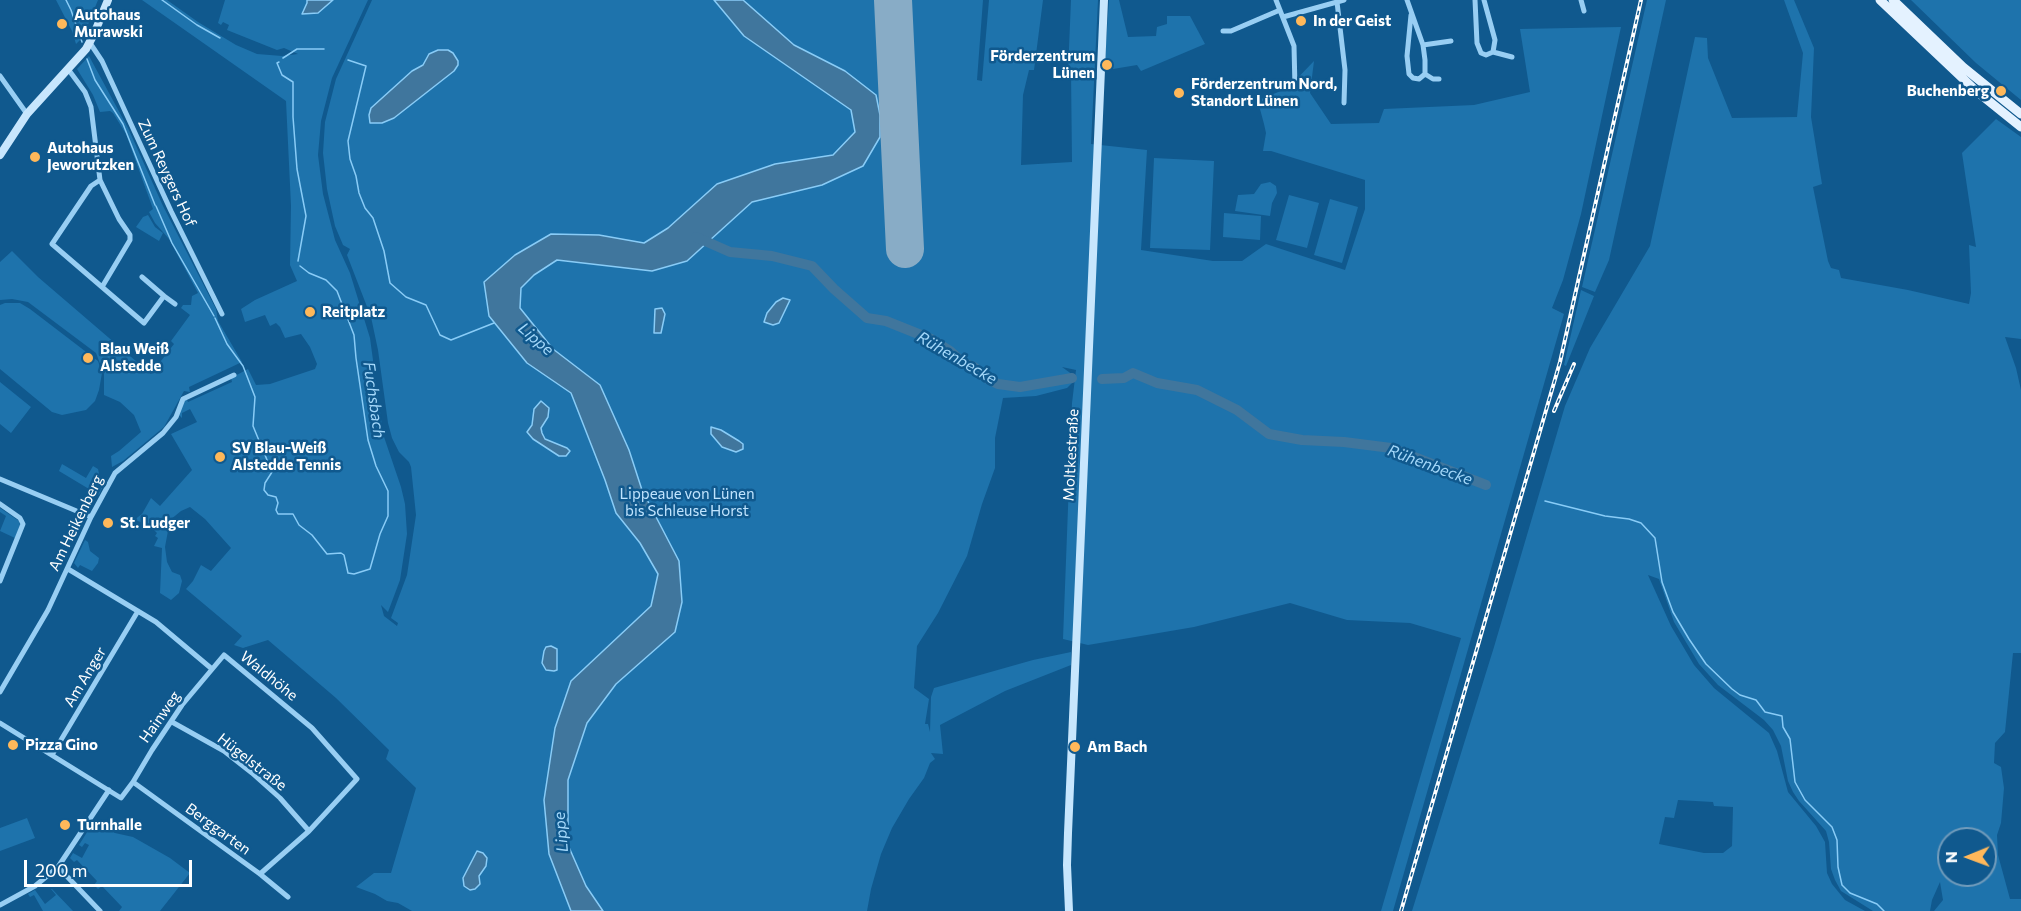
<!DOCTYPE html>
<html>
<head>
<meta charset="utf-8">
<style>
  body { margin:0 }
  #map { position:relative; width:2021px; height:911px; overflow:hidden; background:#10598e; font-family:Commissioner,sans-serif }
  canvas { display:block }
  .north { position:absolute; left:1937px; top:827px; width:60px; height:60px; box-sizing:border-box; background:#10598e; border:2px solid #709bbb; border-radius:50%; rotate:269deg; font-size:16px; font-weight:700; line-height:24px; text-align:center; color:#fff }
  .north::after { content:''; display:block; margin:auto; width:21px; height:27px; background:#ffb85a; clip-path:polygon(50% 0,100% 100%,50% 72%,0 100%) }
  .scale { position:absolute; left:24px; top:860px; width:168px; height:27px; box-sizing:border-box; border:3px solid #fff; border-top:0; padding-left:8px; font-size:18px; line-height:21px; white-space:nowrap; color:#fff; -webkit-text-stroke:4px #10598e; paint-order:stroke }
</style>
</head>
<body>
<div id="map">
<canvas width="2021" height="911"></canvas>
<div class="north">N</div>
<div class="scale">200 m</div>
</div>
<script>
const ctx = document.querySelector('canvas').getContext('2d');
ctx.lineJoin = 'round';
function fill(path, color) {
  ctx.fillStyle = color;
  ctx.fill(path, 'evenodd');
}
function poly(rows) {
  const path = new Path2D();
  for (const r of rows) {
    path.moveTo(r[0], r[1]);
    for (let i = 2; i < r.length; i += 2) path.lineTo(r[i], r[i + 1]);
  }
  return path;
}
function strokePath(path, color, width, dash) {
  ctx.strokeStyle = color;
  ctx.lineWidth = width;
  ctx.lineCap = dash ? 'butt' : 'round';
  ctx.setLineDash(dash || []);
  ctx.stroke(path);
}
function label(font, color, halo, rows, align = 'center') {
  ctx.font = font + ' Commissioner,sans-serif';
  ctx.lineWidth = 5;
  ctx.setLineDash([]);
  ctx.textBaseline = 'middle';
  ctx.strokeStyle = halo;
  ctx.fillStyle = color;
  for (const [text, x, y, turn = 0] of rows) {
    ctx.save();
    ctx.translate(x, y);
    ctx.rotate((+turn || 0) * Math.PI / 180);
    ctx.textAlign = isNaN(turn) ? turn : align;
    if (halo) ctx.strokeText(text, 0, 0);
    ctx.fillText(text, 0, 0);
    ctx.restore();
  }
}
fill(poly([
  [56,0,98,0,83,37,76,44,72,31],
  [142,0,167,0,198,22,236,45,257,54,282,56,298,54,284,48,277,50,227,30,229,25,223,22,221,25,218,23,225,0,368,0,332,78,321,121,318,155,323,194,335,240,350,273,370,338,383,434,401,487,405,504,407,534,400,580,388,612,381,605,384,616,397,626,398,623,391,618,407,575,416,515,411,467,409,462,399,452,392,438,388,423,378,350,371,317,347,255,350,249,343,245,335,226,327,189,323,153,325,122,336,79,372,0,983,0,977,80,982,81,989,0,1043,0,1034,70,1029,70,1023,95,1021,165,1072,162,1071,72,1068,72,1071,0,1098,0,1091,144,1147,150,1141,250,1213,261,1242,261,1266,244,1345,270,1365,209,1365,180,1271,151,1263,151,1266,133,1264,124,1260,109,1254,102,1288,88,1314,61,1310,93,1331,124,1379,123,1384,109,1474,105,1530,92,1520,29,1621,27,1581,214,1563,280,1552,308,1564,314,1393,911,1381,911,1461,638,1410,623,1347,620,1290,603,1194,627,1088,645,1063,639,1072,403,1076,370,1062,367,1073,375,1072,383,1067,388,1036,396,1003,398,995,438,995,468,982,504,967,556,938,613,917,646,914,688,929,699,925,724,928,724,930,732,931,697,934,688,1033,660,1071,652,1071,665,1005,691,940,725,943,754,931,753,935,759,930,763,924,778,909,799,892,828,881,854,871,889,867,911,412,911,398,903,387,901,375,894,356,887,374,873,391,873,416,788,386,759,389,750,336,698,268,640,243,648,234,645,242,636,186,589,193,581,201,565,211,571,231,548,205,519,190,507,181,511,170,520,165,547,167,562,172,572,180,575,182,581,179,593,171,600,160,593,162,548,154,546,158,538,155,536,157,533,154,530,156,526,134,520,142,514,151,498,160,506,192,470,171,434,197,422,190,409,182,413,182,418,179,415,184,400,187,400,188,402,232,382,231,378,248,369,256,385,270,384,315,369,317,364,310,347,301,334,285,338,280,327,276,323,270,326,265,315,245,322,241,309,255,300,297,281,290,265,291,206,286,101],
  [1109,0,1119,0,1128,37,1156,36,1157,27,1167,24,1167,16,1190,16,1205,44,1141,71,1137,65,1113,69,1105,59],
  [1647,0,1666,0,1609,260,1595,292,1582,287],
  [1784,0,1794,0,1814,48,1811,117,1822,184,1813,187,1828,261,1831,268,1839,270,1841,278,1908,290,1969,304,1971,293,1969,245,1976,247,1962,153,1996,119,2021,137,2021,339,2005,337,2016,368,2021,390,2021,653,2013,653,2005,732,1995,743,1994,763,2001,767,2004,788,2001,823,1997,835,1998,855,2010,899,2021,899,2021,911,1934,911,1943,900,1940,882,1932,900,1930,911,1873,911,1841,891,1835,880,1831,869,1829,842,1826,831,1799,801,1793,792,1788,781,1781,746,1773,730,1764,720,1718,685,1699,664,1674,622,1659,579,1648,575,1671,626,1694,665,1714,688,1769,733,1777,751,1788,792,1816,826,1825,842,1827,873,1832,884,1845,900,1865,911,1412,911,1494,647,1565,406,1590,348,1650,246,1695,37,1707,38,1708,58,1732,118,1797,117,1803,53],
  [1678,800,1713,802,1714,806,1733,807,1732,846,1723,853,1704,853,1659,844,1665,817,1674,818],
  [1949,839,1985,839,1985,875,1949,875],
  [1911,0,2021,0,2021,100,1976,63],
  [89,56,128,128,163,206,216,309,218,321,242,362,189,387,190,392,184,391,164,427,123,461,112,467,111,456,119,451,141,432,134,415,120,402,104,395,104,374,96,353,28,302,12,299,0,300,0,262,12,251,38,277,151,374,174,344,171,341,190,315,181,308,183,305,191,305,192,296,198,293,169,239,155,223,149,212,153,209,126,134,113,113,110,111,100,112,93,95,77,69],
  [1154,158,1214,161,1210,250,1150,248],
  [1270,182,1276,186,1277,193,1272,203,1270,216,1235,211,1238,195,1254,194,1261,184],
  [1289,195,1319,203,1307,248,1276,240],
  [1330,199,1358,207,1342,263,1314,255],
  [1224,213,1261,216,1260,240,1223,237],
  [148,215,155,227,163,233,159,241,136,227,143,217],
  [1581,290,1594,296,1566,366,1564,365],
  [5,303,20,303,30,309,98,361,102,373,99,390,95,401,86,410,62,415,52,412,0,369,0,305],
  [0,382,31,407,11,433,0,424],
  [62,464,86,478,93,466,98,469,102,488,99,495,59,471],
  [0,508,19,521,20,525,15,538,0,531,6,516,0,512],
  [85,540,88,542,90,551,99,558,98,563,92,571,80,565,78,568,74,563],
  [27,818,35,838,0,851,0,828],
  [94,821,115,833,133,837,170,858,190,873,160,911,119,911,122,907,102,886,98,889,94,885,97,881,77,860,74,862,70,858,73,853,82,858,89,845,85,843,82,847,79,845],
  [51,889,52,889,73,911,43,911,34,895,30,897,28,894,35,890,45,904,56,895]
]), '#1e73ac');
const water = poly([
  [307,0,333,0,318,13,302,14,307,3,307,0],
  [714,0,743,0,794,45,845,71,876,95,880,115,880,137,863,166,822,185,752,202,687,261,652,271,557,260,534,275,521,288,520,308,553,349,600,385,629,450,642,490,679,561,682,602,675,632,616,684,587,723,568,780,568,845,586,886,603,911,571,911,549,854,544,800,555,728,571,681,651,606,658,574,640,543,616,513,605,480,571,393,527,363,489,316,484,282,515,255,551,234,599,235,644,243,668,228,717,184,775,164,833,155,855,132,851,110,744,36,714,0],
  [438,50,448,50,453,53,458,61,458,65,454,71,394,118,382,123,370,123,369,115,371,108,412,71,423,65,429,54,438,50],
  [783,298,790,300,779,323,773,325,764,322,767,313,776,302,783,298],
  [662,308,665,314,661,333,654,333,655,309,662,308],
  [541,401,549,408,548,417,541,428,542,433,545,439,567,448,570,451,566,456,559,456,533,439,527,432,532,425,534,409,541,401],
  [711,427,721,430,739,441,743,444,743,449,736,452,722,447,711,434,711,427],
  [551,646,557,649,557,670,554,671,546,670,542,663,544,651,546,647,551,646],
  [477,851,483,853,487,858,486,866,479,876,480,884,475,889,470,890,464,886,463,878,477,851]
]);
fill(water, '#40769d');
strokePath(water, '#89ccf7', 1.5);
strokePath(poly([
  [66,0,71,10,82,42],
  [162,0,197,25,220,38],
  [283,58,297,49,324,49],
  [87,59,95,80,123,124,155,205],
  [348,60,366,66,348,141,350,159,356,176,359,193,365,208,373,218,384,251,390,283,406,297,426,305,440,335,451,340,494,323],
  [279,62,277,63,282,75,293,82,293,117,297,169,306,216,298,261],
  [156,206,172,243,214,316],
  [215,318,227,344,243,366,255,397,253,426,272,472,265,483,264,490,268,495,276,497,278,503,276,510,278,514,293,514,299,525,312,535,327,554,341,553,344,555,348,573,354,574,370,569,380,534,388,516,388,491,376,466,368,440,356,358,354,335,337,291,326,280,309,273,300,266],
  [1545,501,1605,516,1629,519,1641,523,1655,538,1662,582,1673,612,1689,639,1706,664,1732,689,1740,695,1756,700,1765,712,1782,716,1783,727,1790,739,1795,782,1805,800,1832,827,1837,840,1838,867,1842,885,1850,893,1877,904,1884,911]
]), '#89ccf7', 1.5);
strokePath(poly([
  [696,237,730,252,772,256,812,266,834,289,867,318,886,321,931,339,950,351,963,363,974,367,988,379,998,384,1020,387,1072,378],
  [1102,379,1124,378,1133,373,1157,383,1197,390,1237,410,1269,434,1302,440,1344,442,1391,448,1486,485]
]), '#40769d', 10);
strokePath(poly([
  [893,0,905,249]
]), '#88acc6', 38);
strokePath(poly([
  [1276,0,1294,46,1295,88],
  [1407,0,1423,45,1425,60,1425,74,1419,79,1413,78,1409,74,1407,56,1411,15],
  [1475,0,1477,43,1481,53,1486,55,1493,52,1495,40,1484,0],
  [1581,0,1584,11],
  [1337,2,1345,70,1344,103],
  [1283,17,1344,0],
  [1223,31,1231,31,1280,10],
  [90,43,102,61,171,211,222,314],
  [1423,45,1451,41],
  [1493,52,1512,57],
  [68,69,85,92,91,107,100,180,119,219,130,235,130,240,102,287,144,323,164,296,175,304],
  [1425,74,1433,79,1439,79],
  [0,76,27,114],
  [100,180,91,186,52,244,102,287],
  [142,277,164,296],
  [0,479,91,517],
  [0,504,20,518,23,524,0,581],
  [68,569,156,622,212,669],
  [0,692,48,610,91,517,115,473,163,433,176,417,183,399,234,375],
  [172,722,224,751,252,773,280,798,309,831],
  [0,723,121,798,133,782,152,750,182,705,224,655,312,728,357,779,309,831,260,874],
  [52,755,138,611],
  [133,782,260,874,288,897],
  [58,867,100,911],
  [0,905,35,886,58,867,109,790]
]), '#98cef3', 5);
strokePath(poly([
  [0,155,27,114,86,49,94,34,108,0],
  [1069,911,1067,865,1068,833,1104,0]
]), '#c7e6fd', 8);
strokePath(poly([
  [1880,0,1975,90,2021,127],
  [1893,0,1963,67,2021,114]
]), '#e4f2ff', 9);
const rail = poly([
  [1554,411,1574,364],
  [1401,911,1560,362,1641,0]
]);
strokePath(rail, '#fff', 4);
strokePath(rail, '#10598e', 1.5, [4.5]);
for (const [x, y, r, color] of [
  [1301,21,6,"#ffb85a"],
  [62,24,6,"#ffb85a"],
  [1107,65,6,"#ffb85a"],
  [2001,91,6,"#ffb85a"],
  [1179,93,6,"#ffb85a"],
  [35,157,6,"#ffb85a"],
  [310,312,6,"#ffb85a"],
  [88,358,6,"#ffb85a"],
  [220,457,6,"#ffb85a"],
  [108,523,6,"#ffb85a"],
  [13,745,6,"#ffb85a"],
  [1075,747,6,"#ffb85a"],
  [65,825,6,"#ffb85a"]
]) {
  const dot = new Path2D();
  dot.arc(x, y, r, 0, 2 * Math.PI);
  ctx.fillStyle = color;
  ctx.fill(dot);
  strokePath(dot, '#10598e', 2);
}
label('bold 15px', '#fff', '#10598e', [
  ["Autohaus",74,15],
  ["Murawski",74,32],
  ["In der Geist",1313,21],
  ["Förderzentrum",1095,56,"right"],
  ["Lünen",1095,73,"right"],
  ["Förderzentrum Nord,",1191,84],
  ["Standort Lünen",1191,101],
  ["Buchenberg",1989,91,"right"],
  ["Autohaus",47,148],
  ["Jeworutzken",47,165],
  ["Reitplatz",322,312],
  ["Blau Weiß",100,349],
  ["Alstedde",100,366],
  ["SV Blau-Weiß",232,448],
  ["Alstedde Tennis",232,465],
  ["St. Ludger",120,523],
  ["Pizza Gino",25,745],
  ["Am Bach",1087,747],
  ["Turnhalle",77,825]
], 'left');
label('15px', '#fff', '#10598e', [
  ["Zum Reygers Hof",167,173,65],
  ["Moltkestraße",1071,455,-87],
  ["Am Heikenberg",76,523,-64],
  ["Waldhöhe",269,676,39],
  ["Am Anger",85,677,-59],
  ["Hainweg",160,717,-55],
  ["Hügelstraße",252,762,38],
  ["Berggarten",218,829,36]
]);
label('15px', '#c0e4fe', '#10598e', [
  ["Lippeaue von Lünen",687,494],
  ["bis Schleuse Horst",687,511]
]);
label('italic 16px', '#a4d8fa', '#10598e', [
  ["Lippe",536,339,41],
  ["Rühenbecke",957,358,30],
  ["Fuchsbach",374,400,82],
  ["Rühenbecke",1430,465,20],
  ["Lippe",561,832,-95]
]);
</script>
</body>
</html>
